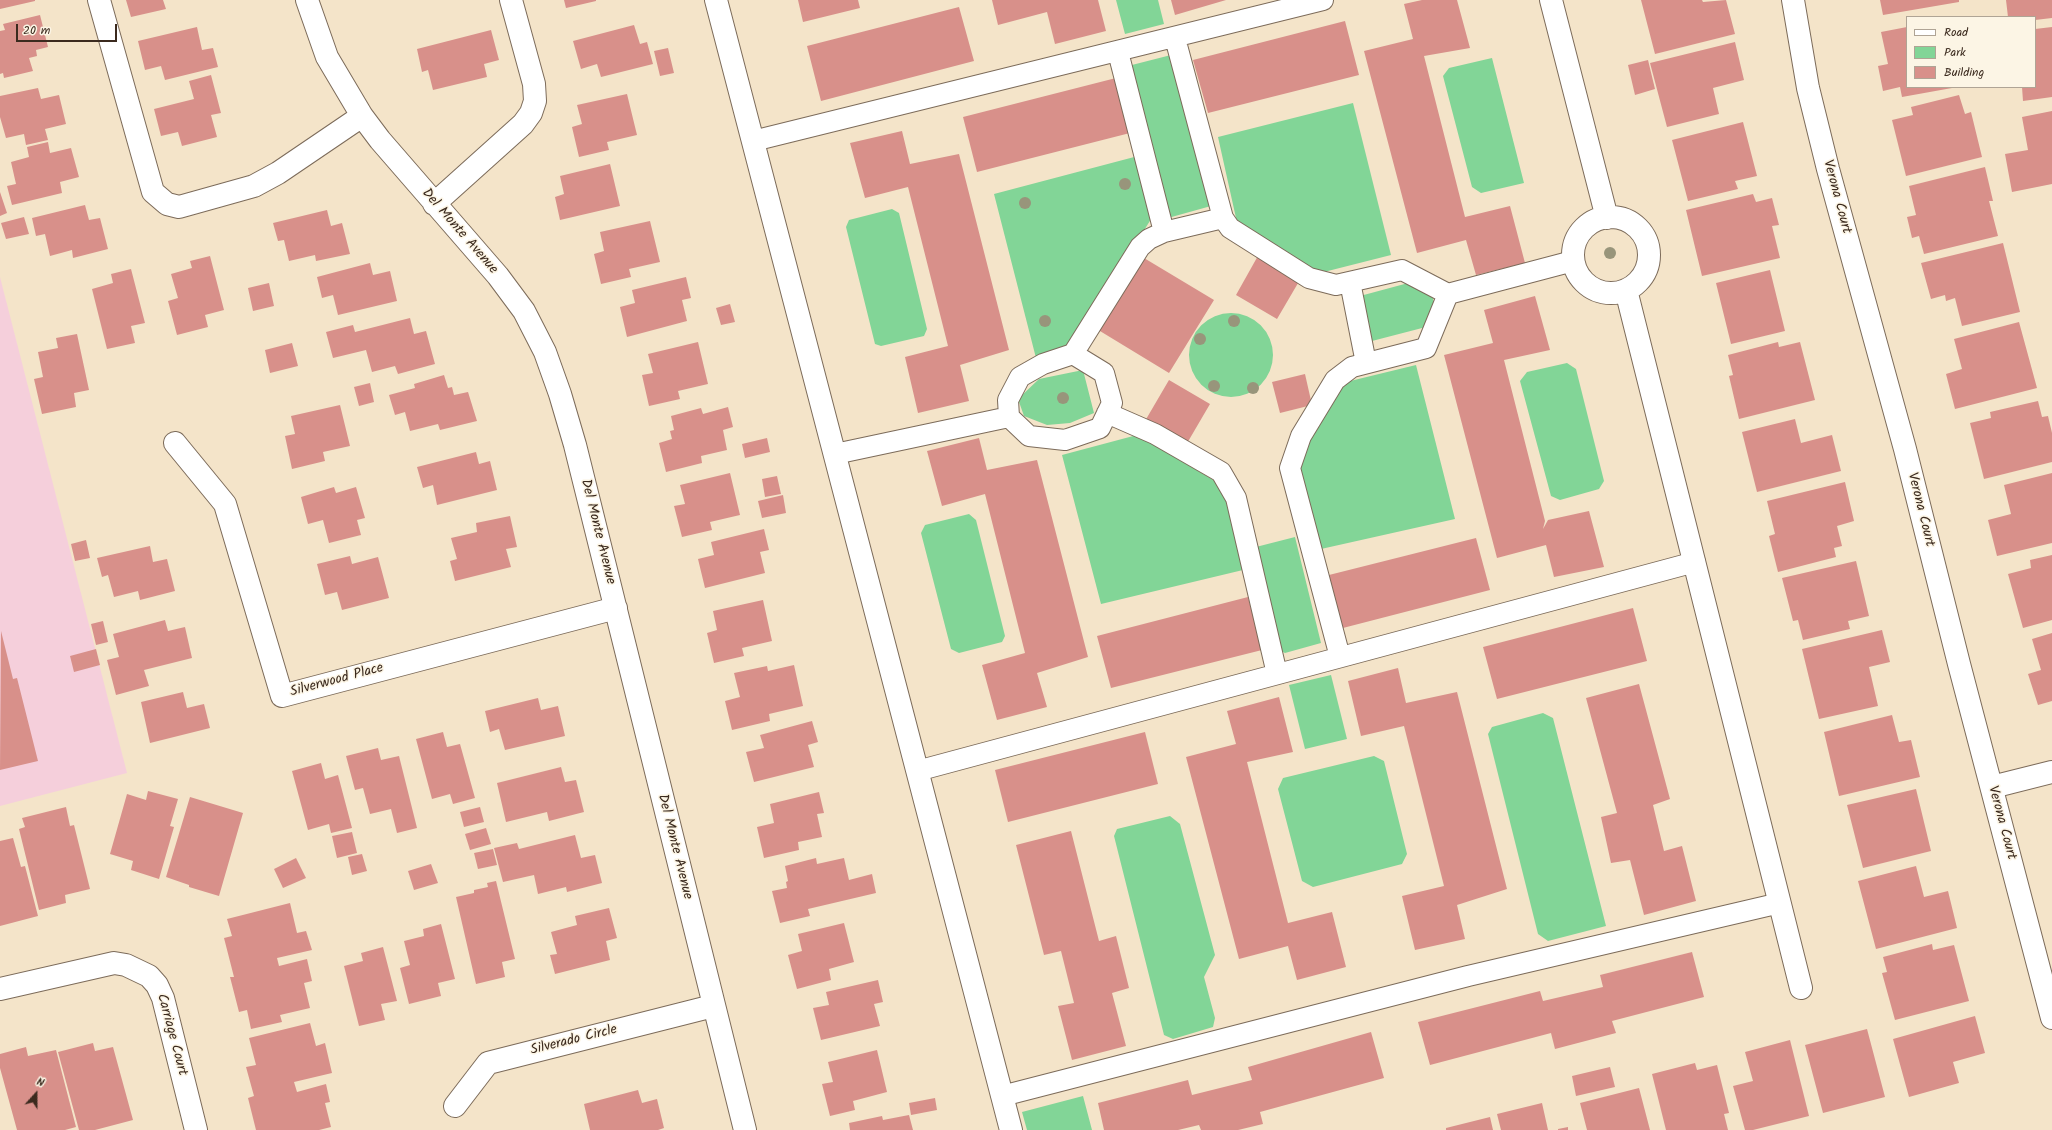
<!DOCTYPE html>
<html>
<head>
<meta charset="utf-8">
<style>
  body { margin:0 }
  #map { position:relative; width:2052px; height:1130px; overflow:hidden; background:#f4e4c9; font-family:Kalam,sans-serif }
  canvas { display:block }
  .legend { position:absolute; left:1906px; top:16px; width:130px; height:72px; box-sizing:border-box; background:#fcf5e5; border:1px solid #afa495; margin:0; padding:5px 7px; list-style:none; font-size:12px; color:#3b2a1e }
  .legend li { display:flex; align-items:center; gap:8px; height:20px }
  .legend b { width:20px; border:1px solid #afa495 }
  .north { position:absolute; left:16px; top:1074px; width:40px; height:40px; -webkit-text-stroke:3px #fcf5e5; paint-order:stroke; rotate:21deg; font-size:11px; font-weight:700; line-height:16px; text-align:center; color:#3b2a1e }
  .north::after { content:''; display:block; margin:auto; width:14px; height:18px; background:#3b2a1e; clip-path:polygon(50% 0,100% 100%,50% 72%,0 100%) }
  .scale { position:absolute; left:16px; top:24px; width:101px; height:18px; box-sizing:border-box; border:2px solid #3b2a1e; border-top:0; padding-left:5px; font-size:12px; line-height:14px; white-space:nowrap; color:#3b2a1e; -webkit-text-stroke:3px #fcf5e5; paint-order:stroke }
</style>
</head>
<body>
<div id="map">
<canvas width="2052" height="1130"></canvas>
<ul class="legend">
<li><b style="height:5px;background:#fff"></b>Road</li>
<li><b style="height:11px;background:#82d597"></b>Park</li>
<li><b style="height:11px;background:#d8908a"></b>Building</li>
</ul>
<div class="north">N</div>
<div class="scale">20 m</div>
</div>
<script>
const ctx = document.querySelector('canvas').getContext('2d');
ctx.lineJoin = 'round';
function fill(path, color) {
  ctx.fillStyle = color;
  ctx.fill(path, 'evenodd');
}
function poly(rows) {
  const path = new Path2D();
  for (const r of rows) {
    if (r.length === 3) {
      path.moveTo(r[0] + r[2], r[1]);
      path.arc(r[0], r[1], r[2], 0, 2 * Math.PI);
      continue;
    }
    path.moveTo(r[0], r[1]);
    for (let i = 2; i < r.length; i += 2) path.lineTo(r[i], r[i + 1]);
  }
  return path;
}
function strokePath(path, color, width, dash) {
  ctx.strokeStyle = color;
  ctx.lineWidth = width;
  ctx.lineCap = dash ? 'butt' : 'round';
  ctx.setLineDash(dash || []);
  ctx.stroke(path);
}
function label(font, color, halo, rows, align = 'center') {
  ctx.font = font + ' Kalam,sans-serif';
  ctx.lineWidth = 3;
  ctx.setLineDash([]);
  ctx.textBaseline = 'middle';
  ctx.strokeStyle = halo;
  ctx.fillStyle = color;
  for (const [text, x, y, turn = 0] of rows) {
    ctx.save();
    ctx.translate(x, y);
    ctx.rotate((+turn || 0) * Math.PI / 180);
    ctx.textAlign = isNaN(turn) ? turn : align;
    if (halo) ctx.strokeText(text, 0, 0);
    ctx.fillText(text, 0, 0);
    ctx.restore();
  }
}
fill(poly([
  [0,277,127,773,0,806]
]), '#f5cfdb');
fill(poly([
  [1116,0,1158,0,1164,24,1125,34],
  [1171,55,1211,206,1168,218,1128,66],
  [1492,58,1524,183,1481,193,1472,187,1443,76,1449,68],
  [1353,103,1391,255,1316,274,1238,227,1218,137],
  [1138,156,1153,216,1067,353,1036,358,994,194],
  [892,209,899,213,927,329,924,336,881,346,875,344,846,227,849,220],
  [1412,282,1431,292,1436,309,1426,327,1372,341,1360,296],
  [1231,355,42],
  [1567,363,1576,369,1604,481,1599,489,1560,500,1551,496,1520,381,1527,372],
  [1416,365,1455,519,1321,549,1296,460,1342,383],
  [1083,370,1094,413,1070,423,1047,425,1024,416,1018,399,1039,379],
  [1137,435,1222,485,1243,570,1101,604,1062,455],
  [969,514,976,520,1005,636,1002,642,959,653,951,649,921,533,925,525],
  [1295,537,1321,643,1285,653,1277,649,1252,548],
  [1331,675,1347,739,1305,749,1289,685],
  [1543,713,1553,718,1606,926,1548,941,1538,934,1488,734,1492,727],
  [1374,756,1384,761,1407,854,1402,864,1313,887,1302,881,1278,789,1283,778],
  [1170,816,1180,824,1215,955,1204,977,1215,1018,1213,1027,1173,1039,1164,1035,1114,836,1117,829],
  [1083,1096,1092,1130,1027,1130,1022,1112]
]), '#82d597');
fill(poly([
  [0,0,35,0,35,1,0,9],
  [126,0,163,0,166,9,131,17],
  [564,0,596,0,596,1,566,8],
  [798,0,858,0,860,8,803,22],
  [992,0,1098,0,1106,31,1055,44,1047,12,998,25],
  [1171,0,1226,0,1175,15],
  [1422,0,1457,0,1470,48,1424,56,1465,217,1510,206,1525,263,1476,275,1466,240,1417,253,1364,51,1413,39,1404,4],
  [1641,0,1702,0,1703,2,1726,0,1735,34,1655,54],
  [1880,0,1959,0,1959,2,1883,15],
  [2006,0,2052,0,2052,18,2035,20,2035,17,2008,17],
  [959,7,974,61,821,101,807,46],
  [40,15,48,47,36,50,37,56,29,58,33,71,4,78,3,73,0,74,0,31,5,30,3,24],
  [1345,21,1359,75,1208,113,1193,60],
  [634,25,640,44,647,42,653,64,601,77,597,64,581,69,573,41],
  [197,27,202,50,213,48,218,67,165,80,161,66,145,70,138,41],
  [1907,27,1907,87,1952,88,1902,97,1900,87,1883,91,1878,66,1888,64,1881,32],
  [2052,27,2052,97,2023,101,2022,87,2035,87,2035,29],
  [491,30,499,60,484,64,487,77,433,90,428,70,422,72,417,49],
  [1735,42,1744,80,1713,88,1719,114,1667,127,1650,63],
  [668,48,674,73,660,76,654,51],
  [1648,60,1655,89,1635,95,1628,65],
  [211,75,221,113,211,115,217,137,182,146,178,132,161,136,154,109,194,99,189,81],
  [1116,78,1130,133,977,172,963,117],
  [38,88,41,99,59,95,66,124,45,129,48,140,26,145,24,134,6,138,0,117,0,96],
  [627,94,637,135,607,142,609,150,579,157,572,127,582,124,577,105],
  [1959,95,1965,114,1971,112,1982,157,1906,176,1892,120,1913,115,1911,107],
  [2052,111,2052,184,2012,192,2005,154,2028,150,2022,117],
  [1743,122,1757,176,1735,181,1738,189,1688,201,1672,140],
  [902,131,910,164,959,154,1009,350,960,365,969,401,918,413,905,357,948,346,908,187,865,198,850,143],
  [48,142,50,153,71,148,79,177,60,182,62,193,12,205,7,186,16,184,11,162,29,157,27,147],
  [610,164,620,206,560,220,555,197,564,194,560,176],
  [1985,167,1993,201,1989,201,1998,236,1924,254,1919,236,1912,238,1907,217,1916,215,1909,186],
  [0,192,7,213,0,216],
  [1753,194,1756,202,1772,198,1779,225,1772,226,1780,258,1702,276,1686,210],
  [85,205,89,220,100,218,108,249,73,258,72,250,50,256,45,234,36,236,32,218],
  [327,210,331,226,342,223,350,254,316,261,315,255,289,261,284,240,278,241,273,223],
  [24,217,29,234,6,239,1,223],
  [650,221,660,262,629,269,631,277,601,284,594,254,604,251,600,232],
  [2003,243,2020,312,1962,326,1955,298,1946,301,1945,295,1931,299,1921,263],
  [1259,254,1301,278,1277,319,1236,295],
  [1139,255,1214,300,1169,373,1095,328],
  [210,256,224,310,205,315,208,327,177,335,168,301,178,298,171,274,192,268,190,261],
  [370,263,373,275,390,271,397,301,338,315,333,295,322,298,317,277],
  [131,269,145,323,131,326,135,343,107,349,92,289,113,283,111,274],
  [1770,270,1785,331,1731,344,1716,283],
  [686,277,691,298,682,300,687,321,627,337,620,307,635,303,632,290],
  [269,283,274,306,253,311,248,288],
  [1535,296,1550,350,1504,360,1545,521,1543,529,1548,520,1589,511,1604,567,1554,577,1546,545,1497,558,1444,355,1493,343,1484,310],
  [730,304,735,322,721,325,716,308],
  [410,318,414,334,426,331,435,364,398,374,395,366,372,372,366,350,333,358,326,332,353,325,355,332],
  [2019,322,2037,388,1955,409,1946,374,1962,369,1954,339],
  [77,334,89,390,74,393,76,407,42,414,34,379,43,377,38,352,58,348,56,338],
  [698,342,708,384,678,391,680,399,649,406,642,375,653,373,648,354],
  [1778,342,1779,347,1800,342,1815,400,1739,419,1729,376,1733,375,1728,355],
  [292,343,298,366,270,373,265,350],
  [1305,374,1312,405,1280,413,1272,382],
  [444,375,448,388,452,387,454,395,468,392,477,421,440,430,438,424,410,431,405,412,395,415,389,395,415,388,414,384],
  [1169,380,1210,404,1186,445,1145,421],
  [370,383,374,402,359,406,354,387],
  [2038,401,2042,417,2048,416,2052,433,2052,462,1984,479,1970,423,1991,418,1990,412],
  [340,405,350,446,323,452,325,461,292,469,285,436,295,434,291,416],
  [728,407,733,427,723,430,727,450,701,456,702,463,666,472,659,443,672,439,670,431,674,430,671,416,701,408,703,414],
  [1795,419,1801,443,1832,435,1841,471,1757,492,1742,432],
  [767,438,770,452,745,458,742,444],
  [979,438,987,470,1037,460,1088,657,1037,673,1047,707,997,720,982,665,1025,653,985,494,942,506,927,451],
  [476,452,479,464,490,461,497,490,437,505,433,485,423,488,417,467],
  [730,473,740,515,710,522,712,530,682,537,674,506,685,504,680,485],
  [2052,473,2052,543,1997,556,1988,520,2011,514,2004,485],
  [777,476,781,494,765,497,762,479],
  [1845,482,1854,521,1837,526,1842,546,1834,548,1836,557,1778,572,1769,536,1775,534,1767,501],
  [334,487,336,493,356,487,365,518,357,520,361,535,329,543,323,520,308,524,301,497],
  [783,495,786,513,762,518,758,501],
  [510,516,517,547,506,549,511,567,455,581,450,561,457,559,451,538,477,532,476,523],
  [764,529,769,550,760,552,765,573,705,588,698,559,714,555,711,542],
  [1476,538,1490,590,1339,629,1325,576],
  [86,540,90,558,75,561,71,544],
  [150,546,153,562,167,559,175,591,140,600,138,591,114,597,108,575,102,577,97,558],
  [2052,555,2052,620,2023,628,2008,574,2031,568,2030,560],
  [350,556,352,564,378,557,389,598,342,610,337,592,325,595,317,564],
  [1856,561,1869,616,1848,621,1850,629,1803,640,1798,620,1793,621,1782,578],
  [1248,597,1262,650,1111,688,1097,636],
  [763,600,772,641,742,648,744,656,714,663,707,633,717,630,713,611],
  [1633,608,1647,661,1497,699,1483,647],
  [165,620,168,631,185,627,192,658,144,670,149,686,116,695,107,660,119,657,113,634],
  [103,621,108,642,96,645,91,624],
  [1882,630,1890,662,1869,667,1878,706,1819,719,1802,649],
  [1,631,13,679,17,678,38,761,0,770],
  [2052,633,2052,701,2038,705,2028,674,2041,670,2032,639],
  [96,649,100,665,74,672,70,656],
  [794,665,803,706,769,714,770,721,732,730,725,701,740,697,734,673,767,666,768,671],
  [1398,668,1406,703,1457,692,1507,889,1457,905,1465,939,1415,950,1402,896,1444,886,1404,726,1361,736,1348,681],
  [1639,684,1670,799,1653,805,1664,851,1682,846,1696,901,1644,915,1630,860,1611,863,1601,817,1617,813,1586,698],
  [183,692,187,708,204,704,210,728,150,743,141,702],
  [1279,697,1293,752,1247,762,1288,923,1332,912,1346,967,1297,980,1288,946,1239,959,1186,757,1236,744,1227,711],
  [538,698,541,710,558,706,565,736,505,750,499,729,490,732,485,711],
  [1892,715,1899,742,1911,740,1920,777,1839,796,1824,732],
  [812,721,818,742,808,745,814,767,754,782,746,752,764,748,760,735],
  [443,732,447,747,460,744,475,798,453,804,450,794,432,799,416,739],
  [1145,732,1158,784,1008,822,995,770],
  [378,748,381,760,399,756,417,828,397,833,391,809,370,814,363,788,355,790,346,756],
  [321,763,325,779,338,775,352,828,331,833,329,824,308,830,292,771],
  [561,767,565,782,576,780,584,812,549,821,547,812,506,822,497,783],
  [1916,789,1931,851,1863,868,1847,805],
  [148,791,178,799,170,826,174,827,159,879,131,870,133,861,110,854,127,794,146,800],
  [819,792,824,813,817,814,822,837,798,842,799,850,764,858,757,827,774,823,770,804],
  [190,797,243,813,219,896,189,887,189,885,166,877],
  [66,807,70,826,74,825,90,889,65,895,66,903,39,910,19,829,25,827,22,818],
  [480,807,484,822,464,827,460,812],
  [486,828,491,844,470,850,465,834],
  [1071,831,1099,941,1116,936,1129,988,1112,993,1126,1046,1072,1060,1058,1006,1074,1003,1061,951,1044,955,1016,845],
  [352,832,357,853,337,858,332,836],
  [575,835,581,858,595,855,602,883,567,892,566,887,538,894,534,875,503,882,494,848,517,843,519,849],
  [13,838,21,867,25,866,38,916,0,926,0,841],
  [493,849,497,865,478,869,474,853],
  [362,854,367,871,352,875,348,857],
  [296,858,306,878,283,888,274,869],
  [816,858,817,864,844,858,849,880,872,874,876,893,808,909,810,916,780,923,772,891,787,888,786,882,788,881,785,866],
  [431,864,438,883,414,890,408,871],
  [1916,866,1924,897,1948,891,1957,928,1876,949,1858,881],
  [496,881,515,959,502,962,505,977,476,984,456,897,474,893,474,890,488,887,487,883],
  [290,903,297,933,306,931,312,950,277,958,279,966,307,959,312,981,304,983,310,1008,280,1015,282,1022,251,1029,247,1010,239,1012,230,977,234,977,224,938,232,936,227,919],
  [609,908,617,938,606,941,610,960,555,974,550,955,557,954,551,932,577,925,575,916],
  [844,923,854,962,829,969,831,980,797,989,788,955,802,951,798,934],
  [441,924,455,979,438,983,441,996,409,1004,400,968,410,965,404,941,424,936,423,929],
  [1932,944,1933,950,1954,945,1969,1001,1895,1020,1882,973,1887,972,1883,957],
  [383,947,397,1001,381,1004,385,1020,359,1026,344,966,363,961,361,953],
  [1692,952,1704,997,1612,1021,1616,1033,1555,1049,1551,1033,1430,1065,1418,1022,1540,991,1543,1001,1603,987,1600,975],
  [878,980,883,1002,874,1004,880,1026,821,1040,813,1008,829,1005,826,992],
  [1975,1016,1985,1053,1953,1062,1959,1083,1909,1097,1893,1039],
  [310,1023,316,1046,325,1043,332,1073,294,1082,297,1092,326,1084,330,1102,325,1103,331,1127,319,1130,256,1130,248,1098,254,1096,246,1067,256,1065,249,1038],
  [1867,1029,1885,1097,1823,1113,1805,1045],
  [1371,1032,1384,1078,1260,1112,1263,1124,1238,1130,1201,1130,1199,1125,1178,1130,1104,1130,1098,1103,1188,1080,1192,1095,1252,1080,1248,1067],
  [1790,1040,1809,1116,1753,1130,1745,1130,1733,1086,1753,1081,1745,1052],
  [93,1043,95,1051,113,1047,133,1120,95,1130,79,1130,58,1052],
  [26,1047,28,1056,56,1050,76,1127,65,1130,17,1130,0,1068,0,1054],
  [877,1050,887,1092,853,1101,855,1110,830,1116,822,1084,833,1082,828,1062],
  [1695,1063,1697,1070,1717,1065,1729,1113,1724,1114,1728,1130,1666,1130,1652,1074],
  [1610,1067,1615,1087,1576,1096,1572,1076],
  [1639,1088,1650,1130,1587,1130,1580,1103],
  [638,1090,642,1103,657,1099,664,1128,658,1130,590,1130,584,1104],
  [935,1098,937,1110,911,1115,909,1103],
  [1542,1103,1548,1130,1501,1130,1497,1114],
  [909,1115,913,1130,850,1130,849,1123,882,1116,883,1120],
  [1490,1117,1493,1130,1446,1130,1446,1128],
  [1568,1127,1568,1130,1558,1130,1558,1129]
]), '#d8908a');
const lane = poly([
  [1175,38,1223,218,1230,228,1309,278,1336,285,1402,270,1448,294,1573,261],
  [753,141,1323,0],
  [1164,232,1223,218],
  [1350,282,1366,363],
  [1073,354,1104,373,1112,403,1100,428,1065,440,1029,436,1009,417,1008,400,1020,377,1043,364,1073,354,1140,247,1149,239,1164,232,1118,52],
  [1107,413,1155,434,1221,472,1236,498,1277,674],
  [835,454,1009,417],
  [1340,657,1290,468,1301,436,1335,380,1352,367,1426,348,1448,294],
  [917,771,1695,562],
  [1002,1096,1468,976,1780,903]
]);
const street = poly([
  [99,0,153,192,167,204,179,207,254,186,278,173,362,116],
  [307,0,327,57,362,116,380,140,498,276,524,311,545,352,560,394,575,445,745,1130],
  [716,0,1011,1130],
  [1551,0,1607,218],
  [1793,0,1808,88,1828,169,1905,449,1959,664,2052,1018],
  [434,204,523,124,531,113,535,101,534,84,511,0],
  [1611,255,38],
  [1626,290,1801,988],
  [175,443,225,504,282,696,616,608],
  [1992,787,2052,772],
  [0,989,114,963,126,965,149,976,157,985,163,998,196,1130],
  [455,1106,488,1063,713,1006]
]);
strokePath(lane, '#7c6b5a', 22);
strokePath(street, '#7c6b5a', 24);
strokePath(lane, '#fff', 20);
strokePath(street, '#fff', 22);
ctx.fillStyle = '#98957b';
for (const [x, y] of [
  [1125,184],
  [1025,203],
  [1610,253],
  [1045,321],
  [1234,321],
  [1200,339],
  [1214,386],
  [1253,388],
  [1063,398]
]) {
  ctx.beginPath();
  ctx.arc(x, y, 6, 0, 2 * Math.PI);
  ctx.fill();
}
label('14px', '#3b2a1e', '#fcf5e5', [
  ["Verona Court",1836,197,75],
  ["Del Monte Avenue",459,232,49],
  ["Verona Court",1920,510,76],
  ["Del Monte Avenue",597,532,76],
  ["Silverwood Place",337,681,-15],
  ["Verona Court",2001,823,75],
  ["Del Monte Avenue",674,847,76],
  ["Carriage Court",171,1035,75],
  ["Silverado Circle",574,1041,-14]
]);
</script>
</body>
</html>
